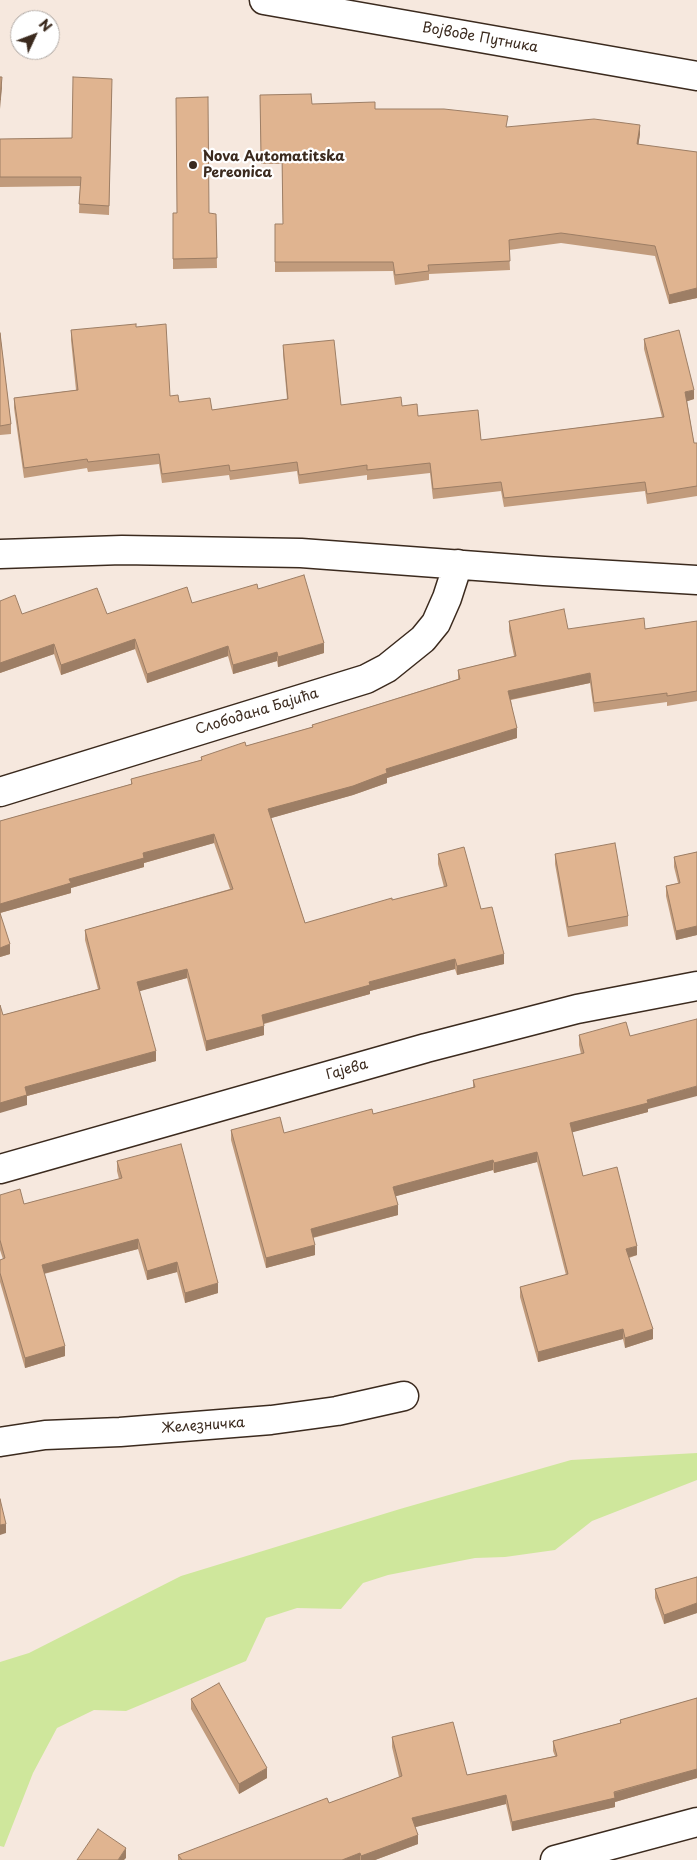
<!DOCTYPE html>
<html>
<head>
<meta charset="utf-8">
<style>
  body { margin:0 }
  #map { position:relative; width:697px; height:1860px; overflow:hidden; background:#f6e8de; font-family:"Playpen Sans",sans-serif }
  canvas { display:block }
  .north { position:absolute; left:10px; top:10px; width:50px; height:50px; box-sizing:border-box; background:#fff; border:1px solid #b1aaa5; border-radius:50%; rotate:47deg; font-size:14px; font-weight:700; line-height:20px; text-align:center; color:#3b2a1e }
  .north::after { content:''; display:block; margin:auto; width:18px; height:22px; background:#3b2a1e; clip-path:polygon(50% 0,100% 100%,50% 72%,0 100%) }
</style>
</head>
<body>
<div id="map">
<canvas width="697" height="1860"></canvas>
<div class="north">N</div>
</div>
<script>
const ctx = document.querySelector('canvas').getContext('2d');
ctx.lineJoin = 'round';
function fill(path, color) {
  ctx.fillStyle = color;
  ctx.fill(path, 'evenodd');
}
function poly(rows) {
  const path = new Path2D();
  for (const r of rows) {
    path.moveTo(r[0], r[1]);
    for (let i = 2; i < r.length; i += 2) path.lineTo(r[i], r[i + 1]);
  }
  return path;
}
function strokePath(path, color, width, dash) {
  ctx.strokeStyle = color;
  ctx.lineWidth = width;
  ctx.lineCap = dash ? 'butt' : 'round';
  ctx.setLineDash(dash || []);
  ctx.stroke(path);
}
function label(font, color, halo, rows, align = 'center') {
  ctx.font = font + ' "Playpen Sans",sans-serif';
  ctx.lineWidth = 4.5;
  ctx.setLineDash([]);
  ctx.textBaseline = 'middle';
  ctx.strokeStyle = halo;
  ctx.fillStyle = color;
  for (const [text, x, y, turn = 0] of rows) {
    ctx.save();
    ctx.translate(x, y);
    ctx.rotate((+turn || 0) * Math.PI / 180);
    ctx.textAlign = isNaN(turn) ? turn : align;
    if (halo) ctx.strokeText(text, 0, 0);
    ctx.fillText(text, 0, 0);
    ctx.restore();
  }
}
fill(poly([
  [697,1453,697,1480,592,1521,555,1550,505,1557,475,1558,388,1575,363,1583,341,1609,297,1608,266,1618,246,1661,126,1711,94,1710,57,1728,33,1773,4,1847,0,1846,0,1662,29,1653,181,1576,400,1509,571,1460]
]), '#cfe79c');
const street = poly([
  [0,554,122,550,301,553,544,571,697,580],
  [0,792,366,679,387,668,423,639,436,623,447,598,458,564],
  [0,1169,426,1048,577,1009,697,986],
  [0,1442,45,1435,120,1432,271,1420,337,1411,404,1396],
  [555,1860,697,1822]
]);
const secondary = poly([
  [264,0,697,76]
]);
strokePath(street, '#3b2a1e', 31);
strokePath(secondary, '#3b2a1e', 31);
strokePath(street, '#fff', 28);
strokePath(secondary, '#fff', 28);
fill(poly([
  [112,88,109,215,79,213,80,186,0,187,0,139,72,138],
  [260,95,312,104,375,109,507,127,640,134,638,145,697,152,697,298,669,304,655,256,561,243,509,250,510,270,429,274,429,280,395,285,393,271,275,272,275,224,283,224,282,164,261,164],
  [173,213,216,214,217,268,173,269],
  [136,327,170,396,179,402,212,410,287,399,283,354,283,345,341,405,402,406,418,416,481,440,662,417,644,349,644,339,694,399,687,401,694,443,697,443,697,496,647,504,645,491,504,507,501,491,433,499,430,473,367,480,367,475,299,484,297,471,230,480,229,475,162,483,159,464,88,472,87,468,24,478,14,408,14,398,76,390,71,340,71,330],
  [0,333,11,424,11,434,0,435],
  [258,589,324,653,278,667,277,661,233,674,228,656,147,683,135,649,61,675,54,654,0,673,0,601,22,614,107,614,192,603],
  [509,621,568,629,645,629,697,621,697,701,667,706,667,702,594,712,590,683,511,700,517,738,387,778,387,783,353,795,271,818,305,923,444,887,438,864,438,854,481,909,504,964,457,975,455,969,370,991,370,994,264,1024,264,1035,206,1051,187,978,139,991,156,1061,27,1096,27,1105,3,1015,98,989,85,940,85,930,230,889,214,843,144,863,144,867,71,888,71,893,0,913,10,954,0,957,0,821,131,784,131,779,201,760,201,757,246,746,312,727,312,725,458,679,458,670,514,656,509,631],
  [697,852,697,935,676,940,666,896,666,886,678,883,674,867,674,857],
  [555,854,628,916,628,926,568,937,555,864],
  [579,1035,648,1109,648,1112,572,1132,583,1176,637,1255,629,1258,653,1339,625,1348,623,1339,538,1362,520,1297,520,1287,566,1275,537,1162,494,1173,493,1170,396,1196,398,1215,313,1238,315,1255,266,1268,231,1140,231,1130,284,1133,373,1114,473,1087,473,1080,581,1054,579,1045],
  [117,1161,218,1293,185,1303,177,1272,147,1280,138,1249,44,1274,65,1356,25,1368,0,1282,0,1260,3,1259,0,1250,0,1195,24,1204,119,1179,117,1171],
  [697,1577,697,1613,664,1624,655,1598,655,1589],
  [697,1698,697,1778,615,1802,615,1807,512,1831,506,1804,415,1827,418,1844,375,1860,178,1860,178,1855,329,1803,399,1777,392,1747,392,1737,467,1775,555,1756,553,1751,553,1741,620,1723,620,1720],
  [191,1699,267,1778,239,1794,191,1709]
]), '#c19b7c');
fill(poly([
  [2,77,2,87,0,109,0,100],
  [640,125,640,134,637,154,637,144],
  [697,288,697,298,669,304,669,295],
  [694,390,694,399,685,402,685,392],
  [135,639,135,649,61,675,61,665],
  [324,643,324,653,278,667,278,657],
  [54,644,54,654,0,673,0,663],
  [228,646,228,656,147,683,147,674],
  [277,652,277,661,233,674,233,665],
  [590,673,590,683,508,700,508,691],
  [517,728,517,738,387,778,387,783,353,795,268,819,268,809,386,769],
  [214,834,214,843,144,863,144,867,71,888,71,893,0,913,0,904,143,853],
  [697,926,697,935,676,940,676,931],
  [10,944,10,954,0,957,0,948],
  [504,954,504,964,457,975,457,966],
  [455,959,455,969,370,991,370,994,262,1024,262,1015,369,982],
  [187,969,187,978,137,992,137,982],
  [264,1026,264,1035,206,1051,206,1041],
  [156,1051,156,1061,27,1096,27,1105,0,1113,0,1103,25,1087],
  [697,1086,697,1096,648,1109,648,1112,570,1133,570,1123,647,1100],
  [537,1152,537,1162,494,1173,494,1163],
  [493,1160,493,1170,393,1197,393,1187],
  [398,1205,398,1215,311,1238,311,1229],
  [138,1239,138,1249,42,1274,42,1265],
  [315,1245,315,1255,266,1268,266,1258],
  [637,1246,637,1255,626,1258,626,1249],
  [177,1262,177,1272,147,1280,147,1271],
  [218,1283,218,1293,185,1303,185,1293],
  [623,1329,623,1339,538,1362,538,1352],
  [653,1329,653,1339,625,1348,625,1338],
  [65,1346,65,1356,25,1368,25,1358],
  [6,1524,6,1533,0,1535,0,1525],
  [697,1603,697,1613,664,1624,664,1615],
  [267,1768,267,1778,239,1794,239,1784],
  [697,1769,697,1778,615,1802,615,1807,512,1831,512,1822],
  [506,1795,506,1804,412,1828,412,1818],
  [418,1835,418,1844,375,1860,361,1860,361,1856],
  [126,1848,126,1858,124,1860,118,1860],
  [360,1853,360,1860,342,1860]
]), '#9d7e65');
const building = poly([
  [0,77,2,77,0,100,0,77],
  [73,77,112,79,109,206,79,204,81,177,0,177,0,139,72,138,73,77],
  [311,94,312,104,375,102,375,109,444,109,508,116,506,127,594,119,640,125,637,144,697,152,697,288,669,295,655,246,561,233,509,240,510,261,428,265,429,271,395,275,393,262,275,262,275,224,283,224,282,155,261,155,260,95,311,94],
  [208,97,209,213,216,214,217,258,173,259,173,213,177,213,176,98,208,97],
  [136,324,136,327,166,324,170,396,178,395,179,402,210,398,212,410,288,399,283,345,334,340,341,405,401,397,402,406,417,404,418,416,478,410,481,440,664,417,644,339,679,330,694,390,685,392,694,443,697,443,697,486,647,494,645,482,504,498,501,482,433,489,430,463,367,470,367,465,299,475,297,462,230,471,229,465,162,474,159,454,88,462,87,459,24,468,14,398,78,390,71,330,136,324],
  [0,333,11,424,0,426,0,333],
  [304,575,324,643,278,657,277,652,233,665,228,646,147,674,135,639,61,665,54,644,0,663,0,601,15,595,22,614,97,588,107,614,187,587,192,603,257,584,258,589,304,575],
  [564,609,568,629,644,618,645,629,697,621,697,691,667,696,667,693,594,703,590,673,508,691,517,728,386,769,387,773,353,786,268,809,305,923,392,898,392,900,447,886,438,854,464,847,481,909,492,907,504,954,457,966,455,959,369,982,370,985,262,1015,264,1026,206,1041,187,969,137,982,156,1051,25,1087,27,1095,0,1103,0,1005,3,1015,100,989,85,930,233,889,214,834,143,853,144,858,69,879,71,883,0,904,0,821,132,784,131,779,202,760,201,757,245,742,246,746,313,727,312,725,460,679,458,670,516,656,509,621,564,609],
  [615,843,628,916,568,927,555,854,615,843],
  [697,852,697,926,676,931,666,886,680,883,674,857,697,852],
  [0,913,10,944,0,948,0,913],
  [697,1019,697,1086,647,1100,648,1103,570,1123,583,1176,617,1167,637,1246,626,1249,653,1329,625,1338,623,1329,538,1352,520,1287,568,1274,537,1152,494,1163,493,1160,393,1187,398,1205,311,1229,315,1245,266,1258,231,1130,280,1117,284,1133,372,1109,373,1114,475,1087,473,1080,584,1053,579,1035,626,1022,630,1036,697,1019],
  [181,1144,218,1283,185,1293,177,1262,147,1271,138,1239,42,1265,65,1346,25,1358,0,1273,0,1260,5,1258,0,1240,0,1195,20,1189,24,1204,122,1178,117,1161,181,1144],
  [0,1499,6,1524,0,1525,0,1499],
  [697,1577,697,1603,664,1615,655,1589,697,1577],
  [219,1683,267,1768,239,1784,191,1699,219,1683],
  [697,1698,697,1769,614,1792,615,1798,512,1822,506,1795,412,1818,418,1835,361,1856,360,1853,342,1860,182,1860,178,1855,327,1798,329,1803,402,1776,392,1737,453,1722,467,1775,557,1756,553,1741,621,1723,620,1720,697,1698],
  [98,1829,126,1848,118,1860,77,1860,98,1829]
]);
fill(building, '#e0b490');
strokePath(building, '#9d7e65', 1);
for (const [x, y, r, color] of [
  [193,165,5,"#3b2a1e"]
]) {
  const dot = new Path2D();
  dot.arc(x, y, r, 0, 2 * Math.PI);
  ctx.fillStyle = color;
  ctx.fill(dot);
  strokePath(dot, '#fff', 2);
}
label('14px', '#3b2a1e', '#fff', [
  ["Војводе Путника",480,38,10],
  ["Слободана Бајића",257,712,-17],
  ["Гајева",347,1070,-16],
  ["Железничка",203,1426,-4]
]);
label('bold 14px', '#3b2a1e', '#fff', [
  ["Nova Automatitska",203,157],
  ["Pereonica",203,173]
], 'left');
</script>
</body>
</html>
